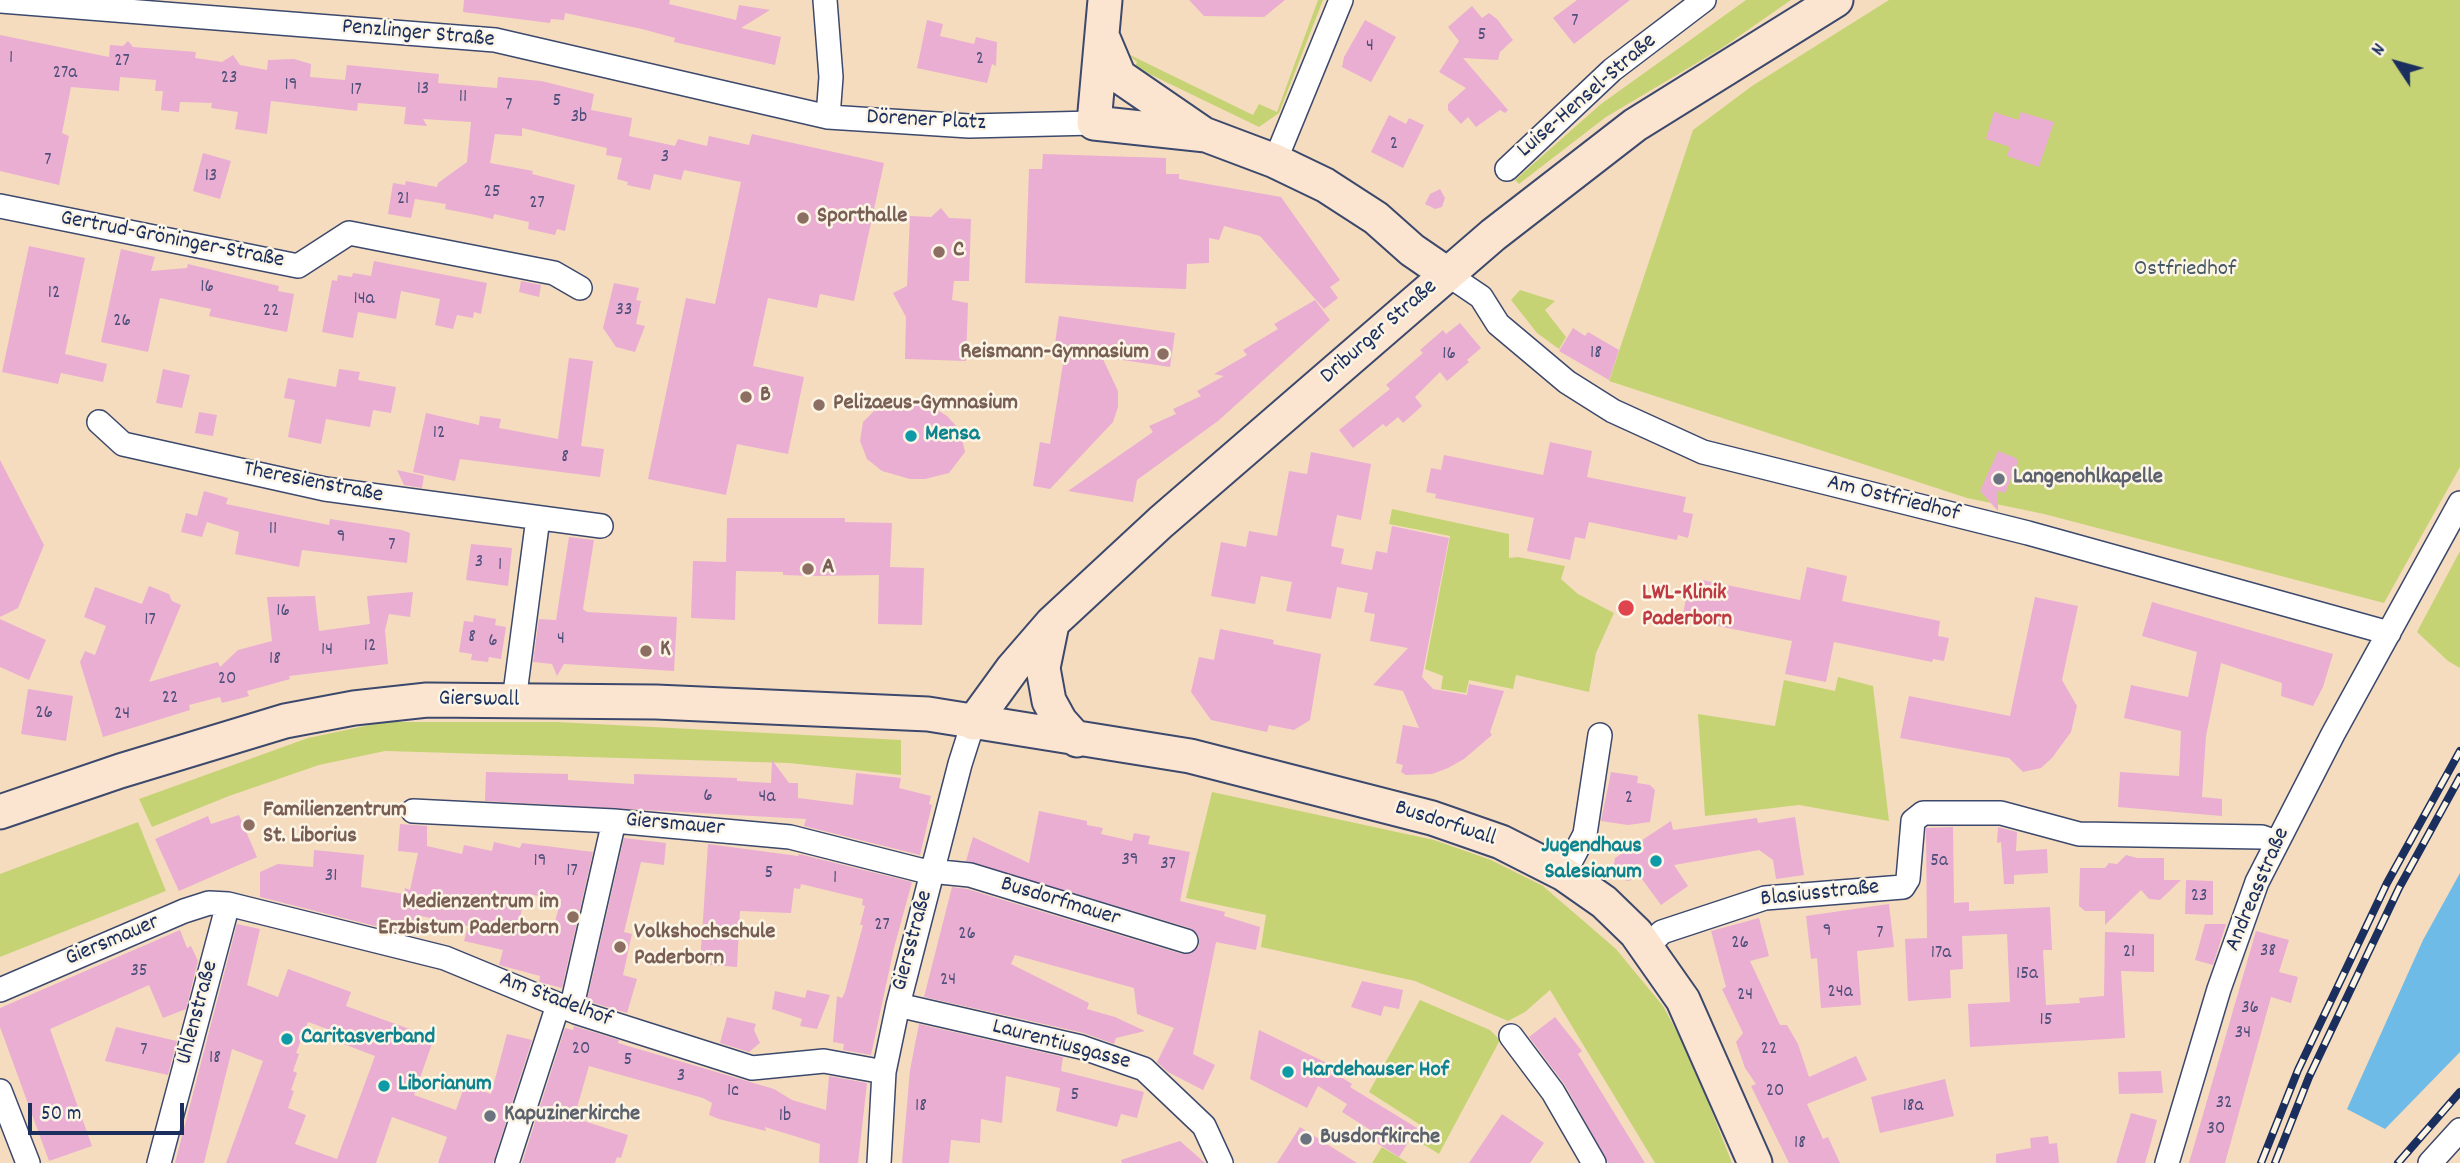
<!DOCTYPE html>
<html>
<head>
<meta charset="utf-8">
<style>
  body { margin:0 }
  #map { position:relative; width:2460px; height:1163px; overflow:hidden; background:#f5dcbf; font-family:Dekko,sans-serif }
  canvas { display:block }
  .north { position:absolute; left:2362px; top:28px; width:70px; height:70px; -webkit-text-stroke:5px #fcf5e5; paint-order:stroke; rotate:306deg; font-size:19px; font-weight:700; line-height:28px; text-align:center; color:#1b2f5e }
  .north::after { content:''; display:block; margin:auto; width:24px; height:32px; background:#1b2f5e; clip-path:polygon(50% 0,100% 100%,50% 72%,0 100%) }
  .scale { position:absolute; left:28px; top:1103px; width:156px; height:32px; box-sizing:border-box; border:4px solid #1b2f5e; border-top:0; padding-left:9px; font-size:21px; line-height:24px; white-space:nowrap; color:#1b2f5e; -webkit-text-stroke:5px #fcf5e5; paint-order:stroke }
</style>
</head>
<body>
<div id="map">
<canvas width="2460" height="1163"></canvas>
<div class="north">N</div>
<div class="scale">50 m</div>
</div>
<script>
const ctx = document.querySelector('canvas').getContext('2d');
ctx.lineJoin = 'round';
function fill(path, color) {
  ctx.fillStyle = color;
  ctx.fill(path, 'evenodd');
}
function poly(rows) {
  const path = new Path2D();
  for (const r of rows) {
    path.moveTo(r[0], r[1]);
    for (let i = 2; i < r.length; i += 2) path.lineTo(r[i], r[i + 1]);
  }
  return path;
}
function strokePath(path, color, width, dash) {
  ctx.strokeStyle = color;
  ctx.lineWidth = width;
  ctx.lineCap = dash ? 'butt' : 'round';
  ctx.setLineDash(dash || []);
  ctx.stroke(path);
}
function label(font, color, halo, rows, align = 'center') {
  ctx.font = font + ' Dekko,sans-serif';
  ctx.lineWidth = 5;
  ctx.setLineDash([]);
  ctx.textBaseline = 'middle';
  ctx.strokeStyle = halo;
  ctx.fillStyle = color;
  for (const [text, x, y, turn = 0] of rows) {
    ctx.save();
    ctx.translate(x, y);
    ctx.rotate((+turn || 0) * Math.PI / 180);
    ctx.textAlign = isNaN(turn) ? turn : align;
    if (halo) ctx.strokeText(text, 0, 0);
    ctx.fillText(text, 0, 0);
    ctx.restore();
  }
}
fill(poly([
  [1318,0,1323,0,1279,113,1259,127,1135,67,1137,62,1126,53,1253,115,1259,104,1277,112],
  [1746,0,1791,0,1722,48,1606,117,1519,184,1515,180,1601,104],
  [1889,0,2460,0,2460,467,2384,603,2044,514,1967,498,1609,381,1693,130,1752,86],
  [1520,290,1555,301,1545,310,1566,337,1559,349,1537,333,1511,300],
  [1392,509,1509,534,1509,558,1518,557,1565,566,1561,579,1578,594,1614,613,1596,653,1589,692,1516,675,1513,689,1469,680,1466,693,1441,689,1443,676,1425,669,1450,536,1389,524],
  [2460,551,2460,668,2448,661,2417,632],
  [1838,677,1873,686,1889,821,1799,805,1705,816,1698,714,1775,726,1784,680,1835,691],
  [384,722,557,722,901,740,901,775,789,763,385,751,319,765,229,796,152,827,139,799,308,738],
  [1212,792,1434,840,1491,860,1543,886,1616,949,1663,1006,1690,1056,1732,1163,1655,1163,1550,990,1525,1012,1508,1021,1415,981,1261,947,1266,915,1186,898],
  [138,822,166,891,0,957,0,874],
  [1420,1000,1490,1030,1500,1040,1439,1154,1416,1140,1422,1126,1369,1092],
  [1382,1147,1408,1163,1372,1163]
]), '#c6d375');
fill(poly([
  [2460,873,2460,1052,2385,1129,2347,1109,2423,940]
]), '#6fbbe8');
fill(poly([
  [464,0,670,0,669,4,736,20,739,5,770,10,741,28,781,37,775,65,674,42,675,38,642,29,565,13,564,20,551,19,550,23,463,12],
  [1189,0,1285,0,1264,17,1204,16],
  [1577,0,1630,0,1574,44,1553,18],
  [1472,6,1482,18,1489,13,1497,19,1513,40,1500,52,1498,60,1463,58,1508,110,1505,113,1500,110,1476,127,1468,117,1461,124,1448,110,1448,104,1466,88,1439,72,1459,41,1448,27],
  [927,20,943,24,940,36,974,44,976,37,997,42,996,66,992,64,987,83,917,68],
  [1365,20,1396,37,1371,82,1342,67,1344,57],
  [0,35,109,57,110,45,123,46,128,41,133,47,196,52,195,58,222,62,233,55,240,65,267,70,268,60,294,59,311,64,310,77,345,80,347,65,439,74,438,83,497,88,498,77,541,81,594,94,591,110,632,118,629,136,675,146,678,139,707,146,709,136,749,145,752,134,884,163,854,301,820,294,817,308,768,298,753,366,804,377,788,454,737,444,726,495,648,479,686,298,715,304,741,182,684,170,681,180,654,174,650,190,627,185,628,182,617,179,622,158,606,155,607,148,522,128,522,136,495,134,490,163,533,171,532,174,575,185,565,231,557,229,555,235,528,229,529,222,494,214,493,219,476,215,445,209,446,204,415,199,411,218,388,214,393,183,405,185,406,181,437,187,438,183,467,162,471,122,423,119,427,126,404,124,406,107,358,103,357,111,271,101,267,134,235,129,238,112,211,108,212,103,180,102,179,112,161,110,163,91,155,91,156,80,120,77,119,91,71,87,62,133,69,136,59,185,0,171],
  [1994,112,2018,120,2021,112,2054,122,2039,167,2007,156,2010,147,1986,139],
  [1389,115,1406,124,1409,118,1424,125,1403,168,1371,152],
  [203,153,231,161,220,199,193,191],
  [1043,154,1166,158,1166,174,1179,174,1179,179,1281,197,1340,280,1330,287,1338,298,1324,309,1260,236,1224,226,1219,240,1209,238,1209,263,1187,264,1186,289,1025,283,1029,169,1042,169],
  [1440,189,1445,198,1442,207,1435,209,1425,204,1430,194],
  [941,208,949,218,971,219,969,281,954,281,952,300,968,303,966,361,905,359,906,317,893,293,907,286,910,216,931,217],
  [29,246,85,258,65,354,107,364,103,382,61,373,58,384,2,372],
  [121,249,155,257,151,271,187,268,188,264,279,286,278,291,294,294,287,332,209,316,211,309,160,298,148,352,101,342],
  [374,261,487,283,481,314,474,312,473,318,457,315,453,329,435,325,440,299,401,291,396,319,358,312,353,338,322,332,332,280,337,281,338,275,352,277,353,273,371,276],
  [521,281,541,285,539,297,519,292],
  [614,283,639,288,636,300,641,301,636,324,645,326,635,352,616,347,603,328],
  [1315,300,1330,320,1218,421,1137,480,1133,502,1068,491,1153,432,1149,426,1176,414,1173,409,1201,396,1197,391,1224,376,1214,374,1247,355,1243,350,1278,329,1274,324],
  [1059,316,1175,333,1170,367,1102,357,1118,391,1118,407,1113,422,1050,489,1033,486,1040,442,1050,444,1056,408,1065,351,1054,350],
  [1460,323,1481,348,1467,360,1469,362,1447,381,1440,372,1415,397,1422,406,1403,423,1398,417,1386,427,1383,424,1353,448,1339,430,1390,389,1386,385,1423,353,1420,350,1443,330,1446,334],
  [1573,328,1585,336,1588,332,1619,350,1609,380,1559,351],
  [569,358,593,361,581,446,604,449,600,477,460,459,455,481,413,472,426,413,479,425,480,416,501,419,499,428,558,439],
  [163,369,190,375,182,408,156,403],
  [339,369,360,372,358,380,396,387,391,413,373,410,370,427,326,419,321,444,288,437,295,400,284,398,288,378,336,387],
  [900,401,931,406,947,416,960,430,965,452,949,473,925,479,910,479,882,471,867,459,860,441,863,422,877,408],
  [199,412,217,415,213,436,195,433],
  [1550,442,1592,451,1587,477,1686,497,1683,512,1693,514,1688,538,1678,535,1677,540,1589,522,1585,539,1575,537,1570,560,1527,551,1534,518,1435,498,1436,494,1426,492,1431,468,1441,470,1444,455,1543,475],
  [1998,451,2016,458,2018,462,2005,493,1998,491,1998,511,1980,491],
  [1311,452,1371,464,1361,520,1337,515,1331,546,1344,549,1341,564,1372,570,1376,551,1387,553,1392,526,1449,538,1422,677,1433,689,1467,695,1469,684,1504,691,1490,732,1492,735,1464,759,1448,768,1432,774,1406,775,1401,772,1403,765,1396,763,1403,725,1419,728,1403,691,1373,685,1408,648,1370,641,1375,614,1364,612,1368,593,1337,587,1331,619,1286,611,1292,582,1261,576,1255,604,1211,596,1221,542,1246,547,1249,531,1277,536,1289,471,1307,474],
  [0,460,44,545,18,608,0,617],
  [397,470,424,476,422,488,404,485],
  [204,491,228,498,226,504,284,516,329,525,330,519,402,530,410,533,407,563,302,550,299,567,235,554,239,532,207,522,202,537,181,532,186,513,197,516],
  [727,518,845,518,845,522,892,523,890,567,924,568,922,625,878,624,879,575,813,576,783,575,783,572,736,571,735,620,691,618,693,561,726,562],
  [569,537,594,540,583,609,587,612,677,617,674,671,564,664,557,676,552,664,533,662,539,619,556,620],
  [471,544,512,548,508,586,466,580],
  [1807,567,1847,576,1842,601,1940,621,1938,636,1949,638,1944,661,1933,659,1932,662,1834,642,1826,682,1785,674,1792,641,1693,621,1694,617,1683,615,1687,592,1699,594,1702,580,1800,600],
  [149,586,169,594,172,601,181,605,149,682,218,662,220,667,238,650,272,641,267,597,315,596,319,631,370,624,367,596,413,592,410,617,389,614,385,630,388,664,289,676,290,679,247,691,249,696,222,703,220,697,189,705,190,710,103,737,80,662,85,651,95,655,106,626,84,617,95,587,142,604],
  [2035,597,2078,606,2062,680,2077,706,2071,732,2052,758,2041,768,2023,772,2009,758,1900,738,1909,696,2010,716],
  [2152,602,2333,654,2323,687,2313,706,2281,696,2282,683,2221,663,2206,736,2202,797,2222,799,2222,816,2118,807,2120,772,2179,776,2181,731,2124,718,2131,685,2188,697,2197,652,2142,636],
  [474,615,496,619,495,625,506,627,501,659,489,657,488,662,471,660,472,654,459,652,464,621,473,622],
  [0,619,46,640,29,680,0,667],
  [1220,629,1274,640,1273,644,1321,654,1310,720,1294,730,1269,725,1267,732,1211,720,1191,692,1199,657,1214,660],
  [28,689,73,696,66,741,21,734],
  [772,760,789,783,798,783,798,798,853,805,856,773,901,778,899,788,931,796,929,804,932,805,920,855,804,826,806,819,485,801,486,772,568,774,568,780,634,784,634,774,737,778,737,781,771,783],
  [1611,772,1638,776,1637,783,1650,785,1655,790,1650,822,1628,825,1601,821],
  [1039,811,1087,821,1087,825,1103,828,1101,834,1132,841,1134,833,1150,836,1148,844,1190,852,1180,901,1225,912,1224,916,1260,927,1256,950,1216,942,1193,1054,1215,1065,1203,1090,1168,1072,1157,1062,1174,1028,1137,1014,1134,988,1015,955,1011,964,1089,1003,1087,1009,1115,1017,1145,1031,1116,1038,1114,1044,1084,1033,924,997,952,887,967,889,1182,954,1190,954,1199,946,1199,937,1190,928,966,861,973,837,1029,863],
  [239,815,257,857,179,891,155,839,208,816,211,824],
  [1795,817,1804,875,1776,879,1773,860,1759,850,1674,865,1688,886,1661,905,1639,875,1629,881,1620,879,1613,869,1615,858,1671,821,1673,830,1757,818,1758,823],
  [400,824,427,826,427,846,462,854,464,845,492,851,494,842,520,848,522,843,593,852,562,988,539,982,540,976,499,965,503,950,464,941,468,926,416,915,412,932,375,926,260,897,260,872,278,864,313,867,314,850,364,855,361,887,404,894,405,888,410,890,418,853,398,851],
  [526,894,561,899,552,933,518,925],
  [1953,827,1954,903,1969,902,1969,911,2050,907,2052,950,2043,950,2046,1005,2080,1003,2079,998,2104,996,2105,932,2154,934,2154,972,2121,971,2125,1038,1970,1047,1968,1004,2010,1002,2007,934,1962,936,1963,969,1950,970,1951,998,1908,1001,1905,939,1927,938,1926,828],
  [1998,827,2017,832,2016,851,2047,849,2048,873,2014,875,2014,884,2004,884,2001,842,1997,843],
  [624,838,666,843,664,865,641,862,624,932,632,934,623,975,637,979,627,1013,587,1001],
  [708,844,798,856,799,854,912,882,894,948,871,1055,843,1050,844,1044,833,1042,837,996,842,998,845,992,863,925,860,925,865,906,862,905,863,899,801,884,800,889,794,888,791,913,740,911,737,967,700,964],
  [2126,855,2137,858,2164,858,2164,880,2181,880,2160,900,2149,899,2141,890,2105,925,2105,911,2085,911,2079,906,2080,868,2105,868,2109,863,2117,864],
  [2186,880,2213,881,2213,915,2185,914],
  [1889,904,1894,947,1857,951,1861,1005,1821,1008,1817,958,1811,959,1806,916],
  [1759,918,1769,956,1750,961,1780,1025,1787,1025,1798,1044,1809,1077,1856,1056,1867,1080,1807,1104,1823,1139,1828,1137,1840,1163,1789,1163,1751,1086,1756,1084,1745,1068,1736,1042,1743,1033,1722,989,1726,987,1711,931],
  [237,924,260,929,247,985,278,997,288,969,351,992,346,1006,434,1038,414,1095,456,1110,465,1084,491,1094,507,1034,532,1040,493,1163,438,1163,447,1137,392,1117,376,1163,226,1163,263,1061,232,1049,204,1163,175,1163],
  [308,1022,344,1035,341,1043,375,1056,337,1159,295,1144,306,1115,288,1108,294,1091,291,1090,297,1073,293,1071,299,1054,296,1053],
  [2205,924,2226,924,2213,965,2195,960],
  [180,930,187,948,191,946,198,961,186,1009,163,1018,149,985,50,1029,92,1146,49,1161,0,1027,0,1008],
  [2256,931,2289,940,2279,972,2298,977,2291,1003,2271,997,2225,1163,2189,1163],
  [1362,981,1403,990,1399,1009,1384,1006,1381,1016,1351,1007],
  [807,990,830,995,817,1029,800,1026,802,1019,772,1009,775,991,805,998],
  [727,1017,756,1024,754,1030,760,1043,749,1052,720,1043],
  [1555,1017,1582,1051,1578,1054,1645,1163,1608,1163,1565,1085,1529,1037],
  [919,1024,1063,1057,1061,1071,1144,1092,1137,1118,1121,1114,1117,1127,1056,1111,1060,1088,1006,1076,1002,1123,981,1119,980,1143,951,1140,949,1163,902,1163,910,1070],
  [574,1026,619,1040,618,1043,774,1089,792,1100,826,1110,829,1076,867,1083,858,1163,819,1163,820,1144,765,1127,766,1131,719,1119,709,1115,712,1103,703,1098,589,1066,574,1118,628,1135,621,1158,617,1157,615,1163,522,1163,565,1028,573,1030],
  [116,1027,177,1041,168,1075,105,1061],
  [1259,1030,1329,1064,1327,1068,1352,1084,1350,1087,1417,1128,1399,1157,1369,1138,1372,1131,1342,1112,1347,1104,1318,1086,1307,1108,1250,1079],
  [2161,1071,2163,1093,2119,1094,2118,1072],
  [1945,1079,1954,1116,1880,1133,1871,1097],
  [2131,1113,2157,1120,2150,1146,2145,1163,2116,1163],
  [1502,1114,1544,1143,1530,1163,1469,1163],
  [1300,1127,1357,1163,1277,1163],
  [2048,1136,2049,1144,2057,1143,2059,1163,1996,1163,1996,1154,2031,1148,2030,1138],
  [1180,1141,1205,1163,1122,1163,1121,1160]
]), '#eaaed2');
const minor = poly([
  [825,0,831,77,828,117],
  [0,1,495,40,828,117,969,126,1094,123],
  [1275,161,1341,0],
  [1507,169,1612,70,1704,0],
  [0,206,298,266,349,233,554,273,580,288],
  [1447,274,1481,297,1498,324,1567,382,1613,411,1703,452,2028,533,2389,633],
  [99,422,123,444,325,489,601,526],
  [514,701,538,518],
  [413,811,614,821,790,837,920,870,970,875,1186,941],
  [1564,874,1585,834,1600,735],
  [1647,947,1662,932,1765,898,1903,887,1908,879,1913,821,1923,813,2001,813,2079,834,2262,837,2276,842],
  [0,990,184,911,209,903,228,904,445,958,576,1012,752,1068,824,1061,884,1072],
  [898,1005,1081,1047,1144,1069,1204,1126,1221,1163],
  [571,1010,614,821],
  [1511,1036,1553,1092,1594,1163],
  [0,1091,28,1163],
  [159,1163,228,904],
  [507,1163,558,1005],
  [879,1163,884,1072,898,1005,960,764,973,723],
  [2167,1163,2219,989,2257,882,2333,734,2460,503],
  [2430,1163,2460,1130]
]);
const secondary = poly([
  [1105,0,1094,123,1206,135,1275,161,1325,185,1376,218,1412,250,1447,274],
  [1103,38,1119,76,1202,133],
  [1052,624,1043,668,1049,701,1060,721,1077,740],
  [973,723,1013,668,1052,623,1161,522,1493,235,1635,125,1836,0],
  [0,812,120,771,285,721,354,708,427,700,656,702,928,714,1190,756,1432,818,1501,842,1564,874,1604,902,1636,933,1683,1000,1755,1163]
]);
strokePath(minor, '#3c496d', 26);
strokePath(secondary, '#3c496d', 37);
strokePath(minor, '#fff', 23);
strokePath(secondary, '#fce5d0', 33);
const rail = poly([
  [2261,1163,2298,1070,2387,883,2460,751],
  [2275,1163,2309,1077,2399,888,2460,777],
  [2398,1163,2460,1092]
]);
strokePath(rail, '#1b2f5e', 8);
strokePath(rail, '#fcf5e5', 5, [16]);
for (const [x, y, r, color] of [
  [803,218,7,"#8d6e63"],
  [939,252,7,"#8d6e63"],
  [1163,354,7,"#8d6e63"],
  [746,397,7,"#8d6e63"],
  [819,405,7,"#8d6e63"],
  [911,436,7,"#0f9aa8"],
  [1999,479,7,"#6b7280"],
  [808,569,7,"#8d6e63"],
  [1626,608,9,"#e0444e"],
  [646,651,7,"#8d6e63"],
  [249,825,7,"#8d6e63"],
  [1656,861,7,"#0f9aa8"],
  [573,917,7,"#8d6e63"],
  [620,947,7,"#8d6e63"],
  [287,1039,7,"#0f9aa8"],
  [1288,1072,7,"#0f9aa8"],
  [384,1086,7,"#0f9aa8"],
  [490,1116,7,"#6b7280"],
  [1306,1139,7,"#6b7280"]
]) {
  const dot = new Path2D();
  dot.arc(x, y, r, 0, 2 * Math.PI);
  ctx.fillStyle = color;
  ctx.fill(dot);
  strokePath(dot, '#fcf5e5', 2.5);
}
label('19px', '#4f4f7b', null, [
  ["7",1575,22],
  ["5",1482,36],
  ["4",1370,47],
  ["1",11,59],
  ["2",980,60],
  ["27",122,62],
  ["27a",65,74],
  ["23",229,79],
  ["19",291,86],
  ["13",423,90],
  ["17",356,91],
  ["11",463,98],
  ["5",557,102],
  ["7",509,106],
  ["3b",579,118],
  ["2",1394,145],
  ["3",665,158],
  ["7",48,161],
  ["13",211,177],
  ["25",492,193],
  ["21",403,200],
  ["27",537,204],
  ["16",207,288],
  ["12",54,294],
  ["14a",364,300],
  ["33",624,311],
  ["22",271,312],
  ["26",122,322],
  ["18",1596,354],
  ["16",1449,355],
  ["12",439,434],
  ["8",565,458],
  ["11",273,530],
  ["9",341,538],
  ["7",392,546],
  ["3",479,563],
  ["1",500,566],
  ["16",283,612],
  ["17",150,621],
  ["8",472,638],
  ["4",561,640],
  ["6",493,642],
  ["12",370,647],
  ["14",327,651],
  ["18",275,660],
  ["20",227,680],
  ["22",170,699],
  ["26",44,714],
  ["24",122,715],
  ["6",708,797],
  ["4a",767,798],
  ["2",1629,799],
  ["39",1130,861],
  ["19",540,862],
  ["5a",1939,862],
  ["37",1168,865],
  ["17",572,872],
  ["5",769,874],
  ["31",331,877],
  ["1",835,879],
  ["23",2199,897],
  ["27",882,926],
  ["9",1827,932],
  ["7",1880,934],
  ["26",967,935],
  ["26",1740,944],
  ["38",2268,952],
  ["21",2129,953],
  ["17a",1941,954],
  ["35",139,972],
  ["15a",2027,975],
  ["24",948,981],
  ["24a",1840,993],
  ["24",1745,996],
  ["36",2250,1009],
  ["15",2046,1021],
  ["34",2243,1034],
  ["20",581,1050],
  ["22",1769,1050],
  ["7",144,1051],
  ["18",215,1059],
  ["5",628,1061],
  ["3",681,1077],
  ["1c",733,1092],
  ["20",1775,1092],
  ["5",1075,1096],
  ["32",2224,1104],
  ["18",921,1107],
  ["18a",1913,1107],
  ["1b",785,1117],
  ["30",2216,1130],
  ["18",1800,1144]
]);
label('23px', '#1b2f5e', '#fcf5e5', [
  ["Penzlinger Straße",418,35,5],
  ["Luise-Hensel-Straße",1588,97,-41],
  ["Dörener Platz",926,122,3],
  ["Gertrud-Gröninger-Straße",172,241,11],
  ["Driburger Straße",1380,333,-41],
  ["Theresienstraße",313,484,11],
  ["Am Ostfriedhof",1893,500,14],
  ["Gierswall",479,701,1],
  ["Busdorfwall",1445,825,18],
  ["Giersmauer",675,826,5],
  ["Andreasstraße",2259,890,-67],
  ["Blasiusstraße",1820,895,-6],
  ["Busdorfmauer",1060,903,17],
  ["Giersstraße",914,941,-75],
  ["Giersmauer",113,942,-23],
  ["Am Stadelhof",555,1001,21],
  ["Uhlenstraße",199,1013,-75],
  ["Laurentiusgasse",1061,1046,15]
]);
label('bold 23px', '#785e54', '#fcf5e5', [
  ["Sporthalle",817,218],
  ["C",953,252],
  ["Reismann-Gymnasium",1149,354,"right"],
  ["B",760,397],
  ["Pelizaeus-Gymnasium",833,405],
  ["A",822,569],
  ["K",660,651],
  ["Familienzentrum",263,812],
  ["St. Liborius",263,838],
  ["Medienzentrum im",559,904,"right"],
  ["Erzbistum Paderborn",559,930,"right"],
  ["Volkshochschule",634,934],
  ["Paderborn",634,960]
], 'left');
label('23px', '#465864', '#fcf5e5', [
  ["Ostfriedhof",2185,271]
]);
label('bold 23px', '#0d838f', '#fcf5e5', [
  ["Mensa",925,436],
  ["Jugendhaus",1642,848,"right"],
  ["Salesianum",1642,874,"right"],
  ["Caritasverband",301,1039],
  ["Hardehauser Hof",1302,1072],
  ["Liborianum",398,1086]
], 'left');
label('bold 23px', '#5b616d', '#fcf5e5', [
  ["Langenohlkapelle",2013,479],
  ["Kapuzinerkirche",504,1116],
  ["Busdorfkirche",1320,1139]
], 'left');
label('bold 23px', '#be3a42', '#fcf5e5', [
  ["LWL-Klinik",1642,595],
  ["Paderborn",1642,621]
], 'left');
</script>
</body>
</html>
